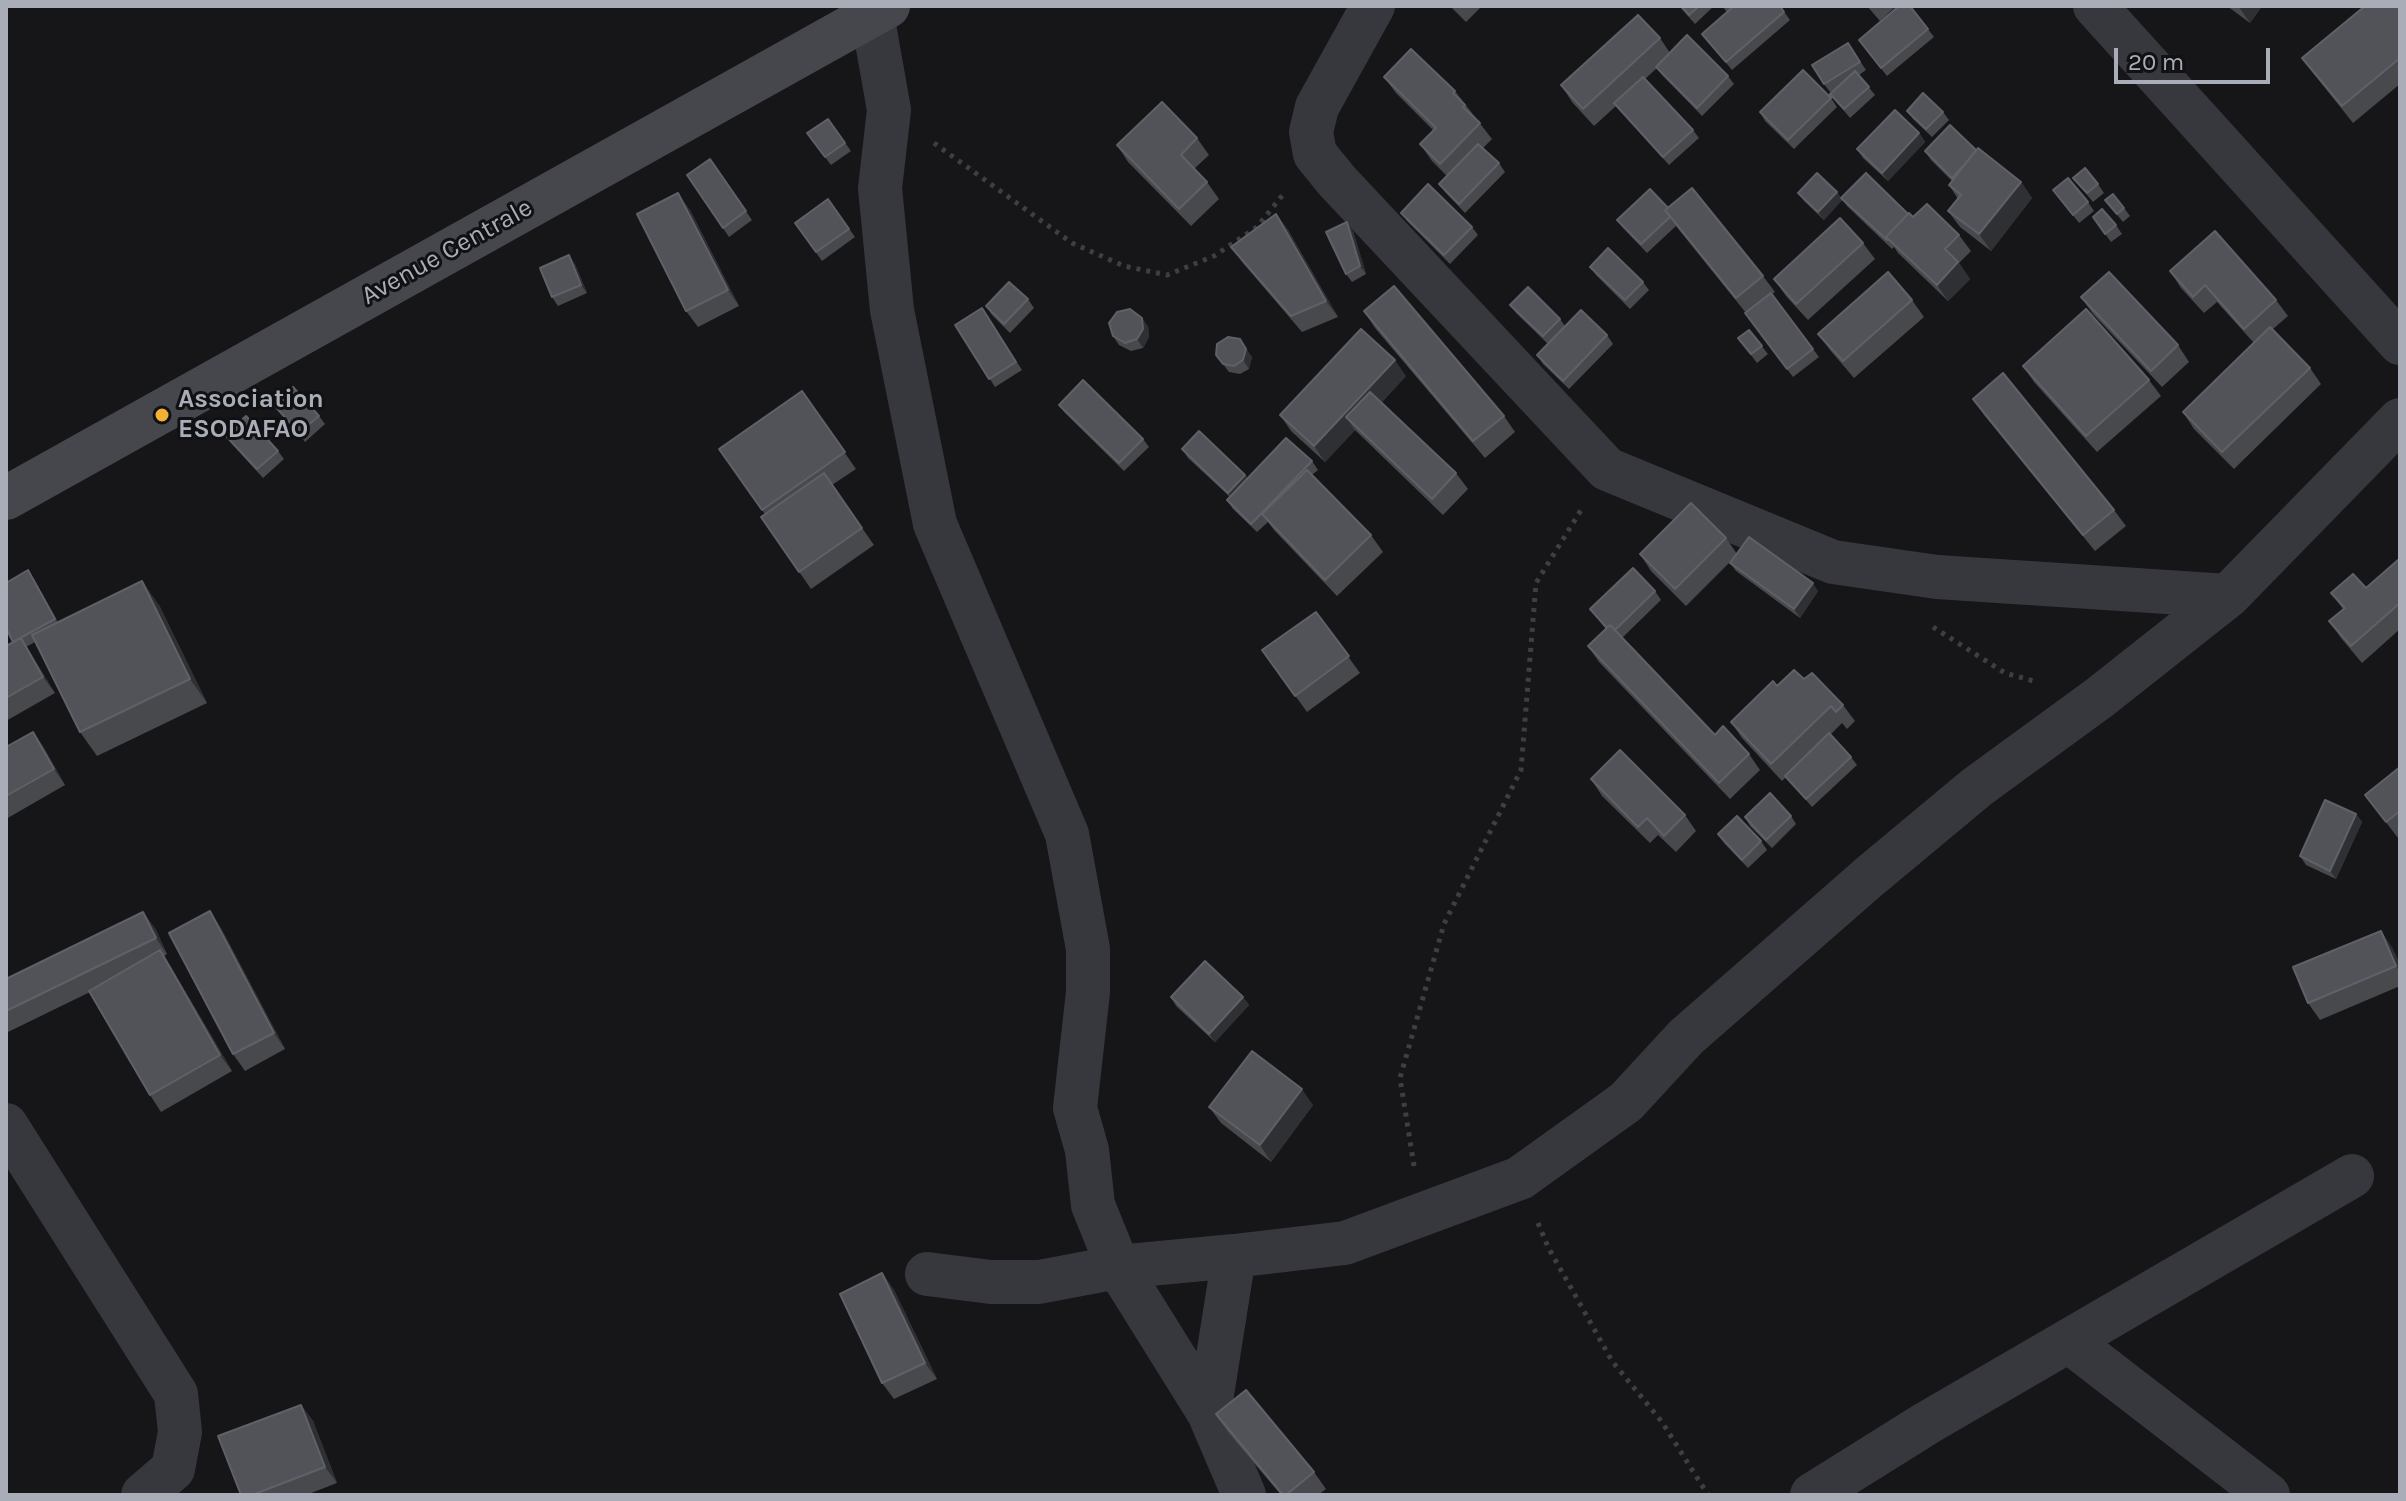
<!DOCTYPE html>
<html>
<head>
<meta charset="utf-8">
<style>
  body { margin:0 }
  #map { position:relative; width:2406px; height:1501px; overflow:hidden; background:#161618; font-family:Karla,sans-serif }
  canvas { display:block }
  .frame { position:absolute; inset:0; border:8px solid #a8adb8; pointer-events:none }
  .scale { position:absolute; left:2114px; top:48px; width:156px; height:36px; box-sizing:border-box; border:4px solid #a8adb8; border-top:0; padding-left:10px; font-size:24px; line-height:28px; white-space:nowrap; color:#a8adb8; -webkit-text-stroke:6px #111113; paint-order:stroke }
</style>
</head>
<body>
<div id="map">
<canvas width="2406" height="1501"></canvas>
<div class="frame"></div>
<div class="scale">20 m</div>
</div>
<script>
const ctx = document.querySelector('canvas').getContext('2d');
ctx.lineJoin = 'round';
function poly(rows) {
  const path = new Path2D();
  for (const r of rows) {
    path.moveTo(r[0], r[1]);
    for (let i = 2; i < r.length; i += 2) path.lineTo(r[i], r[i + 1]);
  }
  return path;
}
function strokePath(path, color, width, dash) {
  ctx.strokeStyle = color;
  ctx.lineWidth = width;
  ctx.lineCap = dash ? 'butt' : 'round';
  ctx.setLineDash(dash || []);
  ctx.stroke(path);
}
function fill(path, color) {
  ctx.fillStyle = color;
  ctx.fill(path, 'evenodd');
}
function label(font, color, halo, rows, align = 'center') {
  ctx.font = font + ' Karla,sans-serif';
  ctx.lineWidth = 6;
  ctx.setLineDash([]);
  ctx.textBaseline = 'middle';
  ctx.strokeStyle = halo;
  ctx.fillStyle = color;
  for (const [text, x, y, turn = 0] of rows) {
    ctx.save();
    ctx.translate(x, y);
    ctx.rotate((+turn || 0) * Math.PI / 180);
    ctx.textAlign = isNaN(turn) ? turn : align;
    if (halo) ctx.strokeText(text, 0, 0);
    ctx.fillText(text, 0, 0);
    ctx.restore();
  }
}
strokePath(poly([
  [934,143,1072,243,1124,266,1167,275,1214,256,1257,227,1285,192],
  [1933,627,2005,673,2037,682],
  [1414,1166,1400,1078,1444,924,1521,770,1536,583,1581,510],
  [1538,1223,1548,1247,1612,1361,1662,1422,1708,1495]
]), '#3d3f44', 5, [4, 6]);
strokePath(poly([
  [864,6,872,14,889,110,880,188,892,310,935,524,1067,834,1088,949,1088,992,1075,1108,1087,1150,1093,1205,1118,1267,1234,1256],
  [1373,6,1317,107,1311,132,1315,154,1337,181,1607,469,1833,562,1937,577,2228,596,2400,420],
  [2095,6,2400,343],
  [6,1125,176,1394,180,1432,173,1469,143,1495],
  [927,1274,991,1282,1039,1282,1118,1267,1209,1413],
  [2070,1342,2268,1495],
  [1244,1495,1209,1413,1234,1256,1345,1243,1520,1178,1626,1102,1686,1037,1869,877,1977,787,2099,698,2228,596],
  [1812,1495,1927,1423,2352,1176]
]), '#37383d', 44);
strokePath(poly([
  [6,498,888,6]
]), '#45474d', 44);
fill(poly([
  [1450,6,1482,6,1466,22],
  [1679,6,1714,6,1695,24],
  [1722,6,1780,6,1790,20,1732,70,1702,34,1727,12],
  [1867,6,1896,6,1880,21],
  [2227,6,2262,6,2250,23],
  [2400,6,2400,84,2353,123,2314,74,2302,58],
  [1928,29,1934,37,1887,76,1865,48],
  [1660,38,1670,53,1728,76,1734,84,1702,116,1662,75,1657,68,1645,79,1693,130,1699,138,1669,165,1616,106,1594,126,1572,102,1561,85],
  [1848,43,1866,70,1859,75,1875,95,1850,118,1830,94,1834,90,1830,92,1824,84],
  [1384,77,1455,91,1492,139,1483,148,1499,163,1505,172,1465,213,1445,192,1439,184,1447,176,1432,161,1420,144,1434,131,1396,93],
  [1831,98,1837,107,1794,149,1765,121,1760,112],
  [1907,111,1943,112,1949,120,1932,137,1913,119],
  [828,119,851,151,831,165,807,133],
  [1919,133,1925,142,1888,181,1863,158,1857,149],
  [1197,138,1209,155,1194,169,1207,182,1219,199,1191,226,1128,162,1117,145],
  [1976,150,2021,182,2032,198,1991,251,1960,227,1948,211,1958,199,1949,185,1952,181,1931,160,1925,151],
  [710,159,752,220,729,237,687,175],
  [2073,178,2098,184,2104,193,2093,202],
  [2053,190,2088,202,2094,211,2079,223],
  [1837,192,1842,200,1824,220,1804,201,1798,193],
  [1841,198,1908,214,1913,217,1959,235,1971,251,1959,263,1970,279,1948,301,1898,253,1894,247,1892,249,1847,206],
  [828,199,855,237,822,261,795,223],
  [2105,200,2124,208,2130,216,2123,222],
  [1668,208,1763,276,1775,292,1772,294,1819,357,1793,377,1745,313,1746,313,1676,226,1647,253,1623,228,1617,220],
  [690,210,739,306,698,327,686,311],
  [1401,213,1472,227,1478,235,1450,264,1407,221],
  [1276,214,1288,230,1338,317,1302,332,1243,263,1231,247],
  [2093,217,2116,225,2122,234,2111,242],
  [1353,231,1366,274,1352,282,1346,274],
  [1863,243,1875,259,1808,320,1786,296,1774,279],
  [575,264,587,293,558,306,552,297],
  [1590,267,1643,282,1649,290,1630,309,1596,275],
  [2170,271,2276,300,2288,316,2273,329,2310,368,2321,384,2234,469,2194,429,2183,412,2254,343,2217,302,2204,313,2181,288],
  [2081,297,2178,345,2189,362,2162,387,2093,314],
  [1028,299,1034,308,1010,333,992,315,986,306],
  [1912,300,1924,317,1854,378,1830,350,1818,334],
  [1510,305,1560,319,1565,326,1607,335,1613,344,1569,389,1543,364,1537,355,1548,344,1516,313],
  [982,308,1022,370,995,387,955,325],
  [1364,311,1504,416,1515,432,1485,458,1375,328],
  [1148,326,1149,337,1143,348,1131,351,1119,345,1113,336],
  [1749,330,1768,354,1757,363,1738,338],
  [1216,355,1252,357,1249,369,1240,374,1229,372],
  [2023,366,2149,380,2161,396,2097,452,2034,382],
  [1406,376,1382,402,1456,473,1468,489,1443,515,1355,430,1325,462,1291,431,1280,415],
  [802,391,856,469,832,485,874,545,811,589,761,517,765,514,719,449],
  [1973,399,2114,510,2126,526,2095,551,1984,415],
  [273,404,319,416,325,424,305,442],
  [1059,405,1143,439,1149,447,1124,471,1065,413],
  [225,435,278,451,284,459,263,478,231,443],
  [1182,449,1245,475,1248,478,1312,461,1318,470,1312,475,1371,535,1383,552,1337,596,1274,530,1268,522,1257,532,1233,509,1227,500,1230,497,1188,458],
  [1726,538,1737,554,1818,591,1800,618,1736,571,1730,563,1734,558,1686,606,1651,571,1640,554],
  [2400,562,2400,629,2362,663,2341,638,2329,621,2343,609,2331,593,2366,588],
  [34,579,58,622,159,605,207,703,97,756,80,732,35,642,26,647,55,693,6,721,6,646,14,642],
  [1655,591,1661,600,1622,638,1715,735,1749,754,1760,770,1730,799,1599,662,1588,646,1606,629,1590,609],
  [1316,612,1360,673,1307,712,1262,650],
  [1777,686,1843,705,1855,721,1847,729,1842,723,1830,735,1851,757,1857,765,1812,807,1786,777,1782,781,1742,738,1731,722],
  [33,732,44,748,65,785,6,819,6,747],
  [2400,767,2400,836,2398,838,2365,795],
  [1591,779,1685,815,1696,831,1676,852,1658,835,1650,843,1602,796],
  [2356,814,2362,822,2336,879,2306,865,2300,856],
  [1791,816,1796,824,1772,848,1750,826,1745,817],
  [1718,834,1761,841,1767,850,1748,868,1724,843],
  [155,928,167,954,164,956,171,967,232,1071,161,1112,150,1095,90,992,6,1033,6,979],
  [221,928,285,1049,245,1071,233,1054],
  [2392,947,2400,965,2400,986,2320,1020,2308,1003],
  [1171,997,1243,997,1249,1005,1215,1042,1176,1006],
  [1313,1105,1271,1162,1221,1123,1209,1107],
  [882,1273,894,1290,937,1379,894,1399,882,1383],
  [301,1405,313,1421,337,1483,306,1495,241,1495],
  [1216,1414,1314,1472,1326,1489,1318,1495,1281,1495,1227,1431]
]), '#47494d');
fill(poly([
  [2240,6,2262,6,2250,23,2239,7],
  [1919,133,1925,142,1888,181,1882,173],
  [2021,182,2032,198,1991,251,1979,234],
  [1837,192,1842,200,1824,220,1818,212],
  [678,193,690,210,739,306,728,290],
  [1276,214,1288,230,1338,317,1326,301],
  [1347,222,1353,231,1366,274,1360,266],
  [569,255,575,264,587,293,581,285],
  [1958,262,1970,279,1948,301,1937,285],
  [1142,318,1148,326,1149,337,1143,348,1137,339],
  [1240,339,1252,357,1249,369,1243,360],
  [1395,360,1406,376,1357,428,1346,417,1355,430,1325,462,1314,446],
  [1245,475,1251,483,1234,502,1228,493],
  [28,570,34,579,61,628,55,619],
  [142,581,159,605,207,703,190,679],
  [1813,583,1818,591,1800,618,1794,609],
  [21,638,32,655,55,693,43,677],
  [33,732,44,748,65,785,54,769],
  [2356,814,2362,822,2336,879,2330,871],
  [210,911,221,928,285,1049,274,1033],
  [143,912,155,928,167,954,156,938],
  [2381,931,2392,947,2400,965,2400,971,2396,966],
  [160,950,171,967,232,1071,220,1055],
  [1243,997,1249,1005,1215,1042,1209,1034],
  [1302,1089,1313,1105,1271,1162,1260,1145],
  [882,1273,894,1290,937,1379,925,1363],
  [301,1405,313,1421,337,1483,325,1467]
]), '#2f3033');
const building = poly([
  [1681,6,1699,6,1689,15,1681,6],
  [1734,6,1780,6,1784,12,1726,62,1702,34,1734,6],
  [1899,6,1910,6,1928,29,1881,68,1859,40,1899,6],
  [2365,6,2400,6,2400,58,2342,106,2302,58,2365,6],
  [1638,15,1660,38,1583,109,1561,85,1638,15],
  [1687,35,1728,76,1697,108,1656,67,1687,35],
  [1848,43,1860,62,1824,84,1812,65,1848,43],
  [1411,49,1455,91,1453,93,1465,105,1463,107,1480,123,1440,164,1420,144,1436,128,1384,77,1411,49],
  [1803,70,1831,98,1788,140,1760,112,1803,70],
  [1855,71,1869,87,1844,109,1830,94,1855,71],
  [1643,77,1693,130,1663,157,1614,103,1643,77],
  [1923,93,1943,112,1926,129,1907,111,1923,93],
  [1162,102,1197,138,1181,155,1207,182,1179,209,1117,145,1162,102],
  [1895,110,1919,133,1882,173,1857,149,1895,110],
  [828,119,845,143,825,157,807,133,828,119],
  [1950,125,1976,150,1964,165,1952,178,1925,151,1950,125],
  [1478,144,1499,163,1459,204,1439,184,1478,144],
  [1978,148,2021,182,1979,234,1948,211,1961,195,1949,185,1978,148],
  [710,159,746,211,723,228,687,175,710,159],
  [2085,168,2098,184,2087,193,2073,178,2085,168],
  [1817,173,1837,192,1818,212,1798,193,1817,173],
  [1866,173,1908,214,1886,237,1888,239,1887,240,1841,198,1866,173],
  [2068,178,2088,202,2073,215,2053,190,2068,178],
  [1428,184,1472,227,1444,255,1401,213,1428,184],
  [1692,188,1763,276,1736,298,1665,210,1692,188],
  [1650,189,1668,208,1665,210,1670,217,1641,244,1617,220,1650,189],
  [678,193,728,290,686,311,637,214,678,193],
  [2113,194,2124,208,2117,214,2105,200,2113,194],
  [828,199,849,229,816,252,795,223,828,199],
  [1927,204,1959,235,1945,249,1958,262,1937,285,1886,237,1909,213,1913,217,1927,204],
  [2102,209,2116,225,2105,234,2093,217,2102,209],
  [1276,214,1326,301,1291,316,1231,247,1276,214],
  [1840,218,1863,243,1796,304,1774,279,1840,218],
  [1347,222,1360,266,1346,274,1326,232,1347,222],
  [2215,231,2276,300,2244,329,2205,285,2193,297,2170,271,2215,231],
  [1608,248,1643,282,1625,300,1590,267,1608,248],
  [569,255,581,285,552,297,540,268,569,255],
  [1888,272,1912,300,1843,361,1818,334,1888,272],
  [2109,272,2178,345,2151,371,2081,297,2109,272],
  [1009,282,1028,299,1004,324,986,306,1009,282],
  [1394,286,1504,416,1473,441,1364,311,1394,286],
  [1528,287,1560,319,1543,336,1510,305,1528,287],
  [1771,293,1813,349,1787,369,1745,313,1771,293],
  [982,308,1016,362,989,379,955,325,982,308],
  [1130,309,1142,318,1143,329,1137,339,1125,343,1113,336,1109,323,1117,312,1130,309],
  [2086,309,2149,380,2086,436,2023,366,2086,309],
  [1581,310,1607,335,1563,381,1537,355,1581,310],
  [2270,327,2310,368,2222,452,2183,412,2270,327],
  [1361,329,1395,360,1314,446,1280,415,1361,329],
  [1749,330,1762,346,1751,354,1738,338,1749,330],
  [1228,337,1240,339,1246,349,1243,360,1234,366,1223,364,1216,355,1217,344,1228,337],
  [2003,373,2114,510,2083,535,1973,399,2003,373],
  [1083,380,1143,439,1119,463,1059,405,1083,380],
  [293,387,319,416,299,433,273,404,293,387],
  [802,391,845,452,762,510,719,449,802,391],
  [1370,392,1456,473,1432,499,1346,417,1370,392],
  [246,416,278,451,257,469,225,435,246,416],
  [1199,431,1245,475,1228,493,1182,449,1199,431],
  [1286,438,1312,461,1251,524,1227,500,1286,438],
  [1307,470,1371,535,1325,580,1262,514,1307,470],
  [824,473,862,528,799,572,761,517,824,473],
  [1691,503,1726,538,1675,589,1640,554,1691,503],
  [1749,537,1813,583,1794,609,1730,563,1749,537],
  [2398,560,2400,562,2400,603,2351,646,2329,621,2345,608,2331,593,2353,574,2366,588,2398,560],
  [1633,568,1655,591,1615,630,1610,625,1607,628,1590,609,1633,568],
  [28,570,55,619,13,642,6,628,6,583,28,570],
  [142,581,190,679,80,732,32,635,142,581],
  [1316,612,1349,656,1295,696,1262,650,1316,612],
  [1610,625,1715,735,1723,726,1749,754,1719,783,1588,646,1610,625],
  [21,638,43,677,6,698,6,646,21,638],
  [1794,670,1804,679,1812,673,1843,705,1836,712,1831,706,1771,764,1731,722,1773,681,1777,686,1794,670],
  [33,732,54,769,6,796,6,747,33,732],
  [1829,733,1851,757,1806,799,1785,776,1829,733],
  [1620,750,1685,815,1664,836,1647,818,1638,827,1591,779,1620,750],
  [2400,767,2400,811,2386,822,2365,795,2400,767],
  [1770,793,1791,816,1766,840,1745,817,1770,793],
  [2325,800,2356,814,2330,871,2300,856,2325,800],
  [1737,816,1761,841,1742,860,1718,834,1737,816],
  [210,911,274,1033,233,1054,169,933,210,911],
  [143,912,156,938,6,1011,6,979,143,912],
  [2381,931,2396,966,2308,1003,2293,967,2381,931],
  [160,950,220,1055,150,1095,89,991,160,950],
  [1205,961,1243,997,1209,1034,1171,997,1205,961],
  [1252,1051,1302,1089,1260,1145,1209,1107,1252,1051],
  [882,1273,925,1363,882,1383,840,1294,882,1273],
  [1246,1390,1314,1472,1286,1495,1283,1495,1216,1414,1246,1390],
  [301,1405,325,1467,252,1495,241,1495,218,1436,301,1405]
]);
fill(building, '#525359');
strokePath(building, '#5f6168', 2);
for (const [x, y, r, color] of [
  [162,415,8,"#f2b134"]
]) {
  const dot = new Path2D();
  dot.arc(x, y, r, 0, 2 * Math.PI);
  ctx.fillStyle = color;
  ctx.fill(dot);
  strokePath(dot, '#111113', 3);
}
label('26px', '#a8adb8', '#111113', [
  ["Avenue Centrale",447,252,-29]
]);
label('bold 26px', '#a8adb8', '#111113', [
  ["Association",178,400],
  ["ESODAFAO",178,430]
], 'left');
</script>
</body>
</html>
